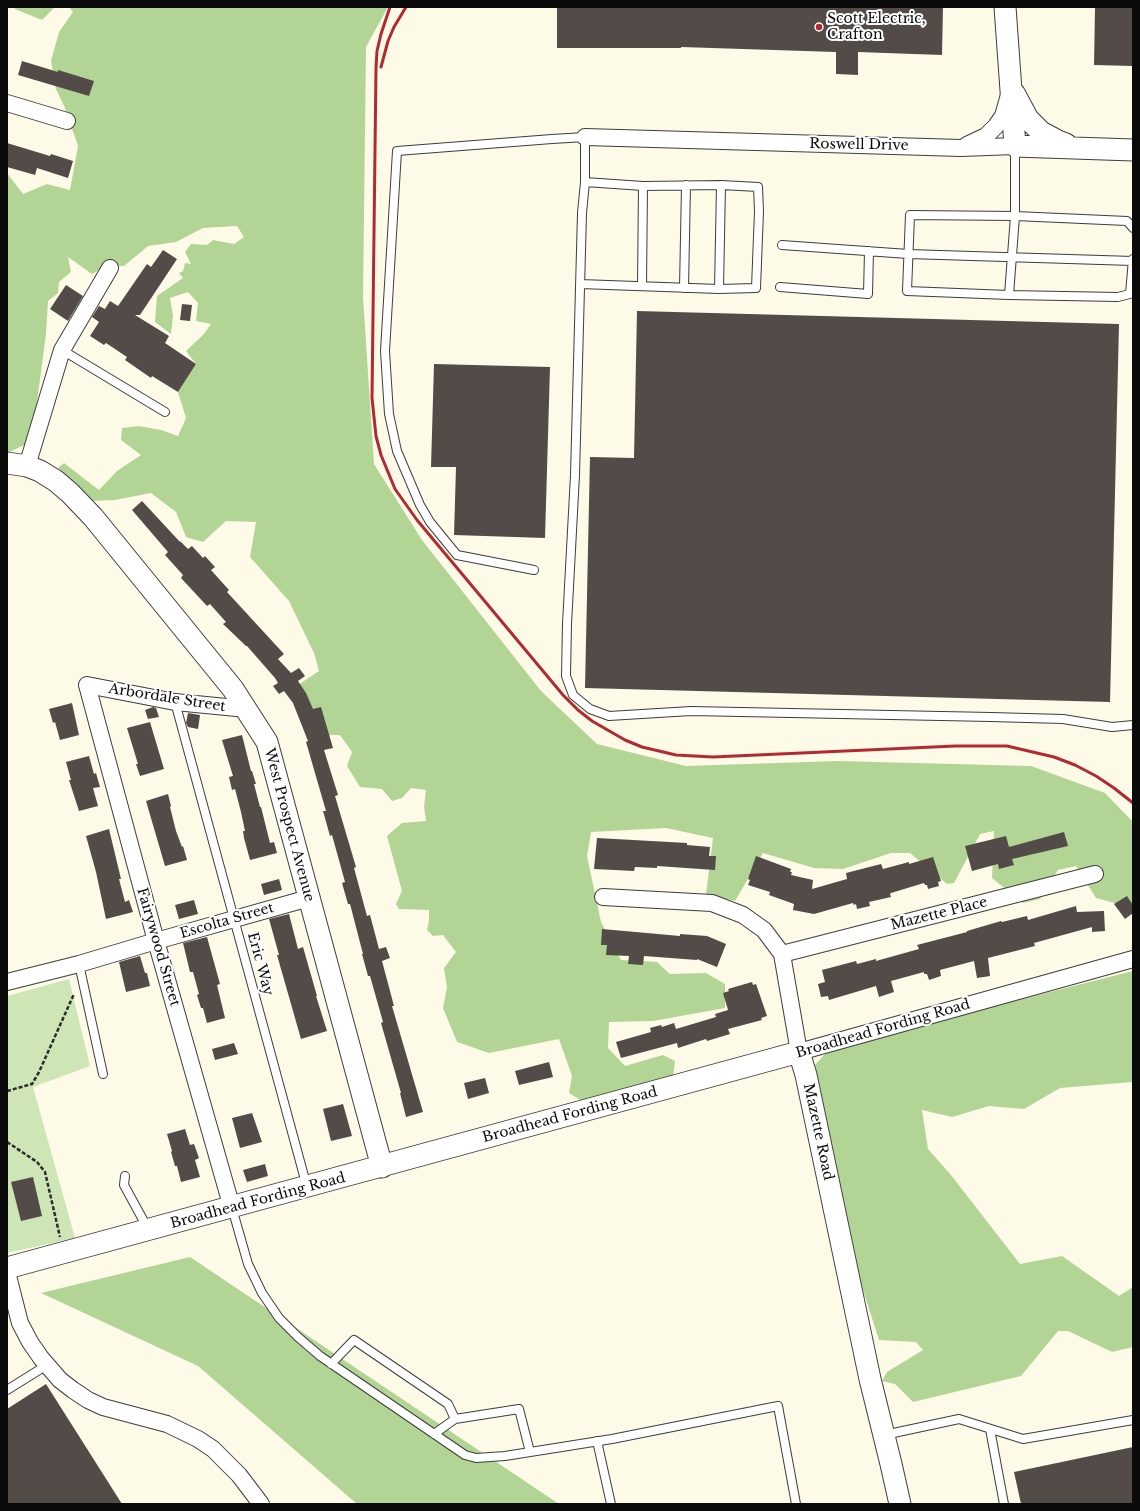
<!DOCTYPE html>
<html>
<head>
<meta charset="utf-8">
<style>
  body { margin:0 }
  #map { position:relative; width:1140px; height:1511px; overflow:hidden; background:#fefae8; font-family:"Libre Baskerville",serif }
  canvas { display:block }
  .frame { position:absolute; inset:0; border:8px solid #0a0a0a; pointer-events:none }
</style>
</head>
<body>
<div id="map">
<canvas width="1140" height="1511"></canvas>
<div class="frame"></div>
</div>
<script>
const ctx = document.querySelector('canvas').getContext('2d');
ctx.lineJoin = 'round';
function fill(path, color) {
  ctx.fillStyle = color;
  ctx.fill(path, 'evenodd');
}
function poly(rows) {
  const path = new Path2D();
  for (const r of rows) {
    path.moveTo(r[0], r[1]);
    for (let i = 2; i < r.length; i += 2) path.lineTo(r[i], r[i + 1]);
  }
  return path;
}
function strokePath(path, color, width, dash) {
  ctx.strokeStyle = color;
  ctx.lineWidth = width;
  ctx.lineCap = dash ? 'butt' : 'round';
  ctx.setLineDash(dash || []);
  ctx.stroke(path);
}
function label(font, color, halo, rows, align = 'center') {
  ctx.font = font + ' "Libre Baskerville",serif';
  ctx.lineWidth = 4;
  ctx.setLineDash([]);
  ctx.textBaseline = 'middle';
  ctx.strokeStyle = halo;
  ctx.fillStyle = color;
  for (const [text, x, y, turn = 0] of rows) {
    ctx.save();
    ctx.translate(x, y);
    ctx.rotate((+turn || 0) * Math.PI / 180);
    ctx.textAlign = isNaN(turn) ? turn : align;
    if (halo) ctx.strokeText(text, 0, 0);
    ctx.fillText(text, 0, 0);
    ctx.restore();
  }
}
fill(poly([
  [69,979,90,1066,33,1087,75,1238,7,1253,7,996]
]), '#cee6b5');
fill(poly([
  [15,7,55,7,42,20,15,9],
  [69,7,388,7,366,47,363,297,374,464,422,540,541,691,597,744,686,766,837,761,1031,766,1105,793,1133,822,1133,908,1096,898,1076,866,1058,870,1040,899,1023,903,992,878,994,831,980,834,954,883,947,884,910,853,891,853,843,869,814,868,763,853,735,901,706,894,713,838,666,828,591,832,587,856,601,922,621,960,657,962,670,974,706,973,725,984,725,1008,653,1021,609,1022,608,1048,625,1066,663,1055,675,1061,673,1078,582,1101,569,1093,572,1076,559,1039,489,1053,457,1042,443,1008,447,987,444,968,456,952,443,935,433,936,427,930,429,920,429,910,399,909,396,904,402,891,387,836,402,823,426,821,424,807,426,790,411,788,402,798,392,801,382,789,360,787,347,766,352,752,340,735,316,735,295,687,319,671,314,653,289,601,250,557,256,522,226,521,203,542,186,537,176,512,151,493,115,500,91,501,58,468,64,463,99,490,117,471,141,455,121,440,122,428,139,426,161,430,178,436,186,418,178,392,196,364,186,351,204,334,211,324,196,321,198,303,188,292,170,298,173,316,171,334,155,322,157,296,183,278,179,273,183,271,185,263,191,264,185,252,191,244,207,245,213,240,234,244,244,237,237,226,203,228,176,242,148,246,124,266,106,266,92,274,68,257,71,272,59,282,58,293,48,301,46,334,37,402,37,418,31,442,7,453,7,173,23,194,47,184,70,190,78,146,65,108,56,89,51,61,59,32,73,12],
  [1133,971,1133,1082,1060,1088,1024,1109,989,1106,952,1117,922,1110,928,1149,951,1175,1020,1264,1062,1256,1119,1296,1133,1287,1133,1347,1112,1352,1068,1331,1058,1331,1021,1376,913,1402,895,1384,882,1381,887,1372,923,1350,916,1342,879,1340,856,1268,822,1110,815,1065,826,1053,971,1012],
  [190,1257,559,1504,357,1504,198,1366,41,1293]
]), '#b2d595');
fill(poly([
  [557,7,943,7,942,55,858,52,858,75,836,74,836,52,681,47,681,48,557,48],
  [1095,7,1133,7,1133,66,1094,65],
  [22,61,58,72,58,70,94,81,89,96,18,75],
  [7,143,50,156,51,154,73,161,68,178,37,168,35,175,7,167],
  [163,250,177,259,140,315,135,315,169,336,165,343,196,364,178,392,152,376,151,378,125,360,127,357,106,343,104,345,90,336,99,322,92,317,99,306,105,309,110,301,118,306,147,264,151,267],
  [66,285,83,296,68,321,50,309],
  [182,304,192,305,190,321,180,320],
  [637,311,1119,324,1110,702,585,688,590,457,634,458],
  [434,364,550,367,545,538,454,535,456,467,431,467],
  [142,501,180,542,180,541,188,549,192,546,203,558,205,556,215,567,211,570,229,590,227,592,284,654,278,659,291,673,299,668,305,676,298,681,306,693,313,709,321,707,333,748,324,750,338,795,335,796,356,867,354,868,367,916,370,915,379,949,386,947,390,958,382,961,394,1006,392,1006,423,1112,406,1117,400,1093,401,1093,381,1023,383,1022,370,976,368,976,362,954,363,954,350,904,348,904,342,883,345,882,332,835,330,836,323,811,326,811,306,742,308,741,293,703,284,691,279,694,273,686,278,683,275,678,247,646,246,646,223,624,226,622,210,604,207,606,181,578,183,575,165,555,168,552,132,510],
  [72,703,79,735,60,740,55,722,53,723,49,709],
  [153,707,156,708,159,717,148,719,145,710],
  [188,713,200,715,198,729,188,727,186,723],
  [150,722,164,769,140,776,136,764,138,764,127,728],
  [242,735,251,771,252,771,256,784,254,784,260,807,261,807,270,843,274,842,277,853,250,860,244,838,243,831,245,831,241,812,235,789,232,790,229,777,233,776,222,740],
  [89,756,94,774,96,773,100,787,93,788,98,806,79,811,69,780,71,780,66,762],
  [168,794,171,806,170,807,176,831,182,847,183,846,187,860,165,866,146,801],
  [109,829,121,879,119,879,125,902,129,900,133,912,106,919,96,872,86,836],
  [1064,832,1068,846,1012,859,1014,865,999,869,998,864,972,871,965,846,1006,836,1009,847],
  [597,838,687,843,687,845,710,847,709,856,716,856,715,870,657,866,657,868,635,867,634,871,594,869],
  [756,856,791,869,790,872,792,872,791,875,813,880,812,889,847,879,846,873,881,864,883,869,909,862,909,864,933,857,941,881,938,882,939,886,928,889,927,885,925,885,924,883,891,893,890,894,891,897,869,902,870,906,857,909,856,904,854,905,853,903,814,914,793,910,794,904,769,895,770,892,748,885,750,880,748,879],
  [279,879,282,890,264,895,261,884],
  [1127,896,1133,905,1133,913,1125,919,1114,904],
  [194,900,198,914,179,919,175,905],
  [1076,906,1077,912,1104,911,1105,931,1092,932,1092,927,1034,943,1035,946,988,958,990,976,977,978,974,961,940,970,941,976,929,980,927,974,924,974,924,972,891,981,894,992,879,997,876,986,829,1000,828,996,821,997,818,984,825,982,822,970,856,961,857,964,876,959,876,961,919,949,917,945,967,932,967,931,1001,921,1002,922,1027,916,1028,920],
  [289,914,298,949,303,947,317,996,316,996,327,1031,301,1039,277,955,279,955,269,919],
  [602,929,680,936,680,934,707,936,726,944,717,967,697,959,697,960,644,956,643,965,628,964,629,956,606,955,607,945,601,945],
  [207,937,220,984,217,985,225,1018,207,1023,203,1008,201,1008,197,995,199,994,193,972,190,972,183,943],
  [140,956,145,973,147,973,150,986,126,992,119,962],
  [752,982,753,985,756,984,767,1016,761,1018,762,1020,728,1029,730,1034,707,1041,706,1039,678,1048,677,1043,621,1058,616,1042,651,1032,650,1028,661,1025,662,1027,674,1023,676,1029,716,1017,715,1014,728,1010,723,993,729,991,728,989],
  [234,1043,238,1054,215,1060,212,1049],
  [549,1062,553,1077,519,1085,515,1071],
  [485,1078,489,1093,468,1099,464,1083],
  [343,1104,352,1136,331,1141,323,1109],
  [252,1113,262,1142,240,1148,232,1118],
  [185,1129,190,1145,194,1144,199,1158,195,1160,200,1177,181,1182,177,1166,175,1166,171,1152,172,1151,167,1134],
  [265,1164,268,1176,247,1182,243,1170],
  [33,1177,42,1216,21,1221,11,1182],
  [46,1384,122,1504,7,1504,7,1409],
  [1133,1447,1133,1504,1021,1504,1014,1472]
]), '#524b47');
const service = poly([
  [1133,228,1127,221,1015,216,910,215,907,291,1009,295,1118,297,1130,294,1133,259],
  [782,245,908,254,1133,261],
  [580,284,719,289,756,288,759,211,758,187,721,185,643,186,585,182],
  [642,286,643,186],
  [780,287,868,294,869,251],
  [684,288,686,185],
  [719,289,721,185],
  [1009,295,1015,216,1015,147],
  [62,350,165,412],
  [534,570,457,555,430,522,420,505,397,451,389,414,385,351,397,151,552,139,585,137,585,182,582,213,575,475,567,624,566,676,573,695,590,709,609,716,691,711,991,717,1063,719,1112,727,1133,725],
  [175,702,307,1187],
  [79,964,103,1074],
  [125,1176,124,1185,148,1229],
  [232,1208,248,1264,262,1293,279,1318,298,1337,320,1356,465,1455,476,1458,505,1456,612,1439,778,1406,796,1504],
  [331,1364,354,1340,448,1404,455,1419],
  [7,1390,47,1365],
  [990,1429,1004,1504],
  [434,1434,455,1419,519,1409,530,1452],
  [884,1435,959,1419,1023,1439,1133,1420],
  [597,1441,611,1504]
]);
const minor = poly([
  [7,103,67,121],
  [585,137,961,148,1015,146],
  [967,145,986,136,996,126,1003,116,1009,95],
  [27,466,62,350,110,268],
  [603,897,712,903,743,915,764,930,782,954,799,1052,1133,959],
  [782,954,1095,874],
  [7,982,79,964,156,941,309,898],
  [232,1208,156,941,87,685,175,702,247,709],
  [7,1272,20,1323,30,1342,41,1358,60,1380,73,1390,88,1400,103,1407,167,1424,198,1439,213,1449,239,1475,261,1504]
]);
const tertiary = poly([
  [1005,7,1015,146,1133,150],
  [1014,93,1028,119,1041,132,1058,141,1066,144],
  [7,463,27,466,40,471,56,481,70,493,93,517,233,689,267,742,382,1167],
  [7,1268,799,1052,806,1075,870,1379,891,1464,900,1504]
]);
strokePath(service, '#3d3d3d', 10);
strokePath(minor, '#3d3d3d', 18);
strokePath(tertiary, '#3d3d3d', 23);
strokePath(poly([
  [7,1091,32,1084,39,1072,74,994],
  [7,1142,37,1162,45,1172,60,1237]
]), '#2c2c2c', 2.5, [4, 2]);
strokePath(service, '#fff', 8);
strokePath(minor, '#fff', 16);
strokePath(tertiary, '#fff', 21);
strokePath(poly([
  [390,7,381,34,377,51,376,68,372,398,376,436,381,455,395,489,417,520,563,695,578,710,592,721,625,740,642,747,676,755,713,757,955,746,1007,746,1054,757,1075,765,1096,776,1114,788,1133,803],
  [381,67,388,41,394,27,406,7]
]), '#b22a31', 3);
for (const [x, y, r, color] of [
  [819,27,4,"#b22a31"]
]) {
  const dot = new Path2D();
  dot.arc(x, y, r, 0, 2 * Math.PI);
  ctx.fillStyle = color;
  ctx.fill(dot);
  strokePath(dot, '#fff', 1.5);
}
label('14px', '#0a0a0a', '#fff', [
  ["Scott Electric,",827,19],
  ["Crafton",827,35]
], 'left');
label('14px', '#0a0a0a', '#fff', [
  ["Roswell Drive",859,145,1],
  ["Arbordale Street",167,698,9],
  ["West Prospect Avenue",289,825,75],
  ["Mazette Place",939,914,-14],
  ["Escolta Street",227,921,-16],
  ["Fairywood Street",158,947,74],
  ["Eric Way",260,964,75],
  ["Broadhead Fording Road",883,1029,-16],
  ["Broadhead Fording Road",570,1115,-15],
  ["Mazette Road",818,1132,78],
  ["Broadhead Fording Road",258,1201,-15]
]);
</script>
</body>
</html>
